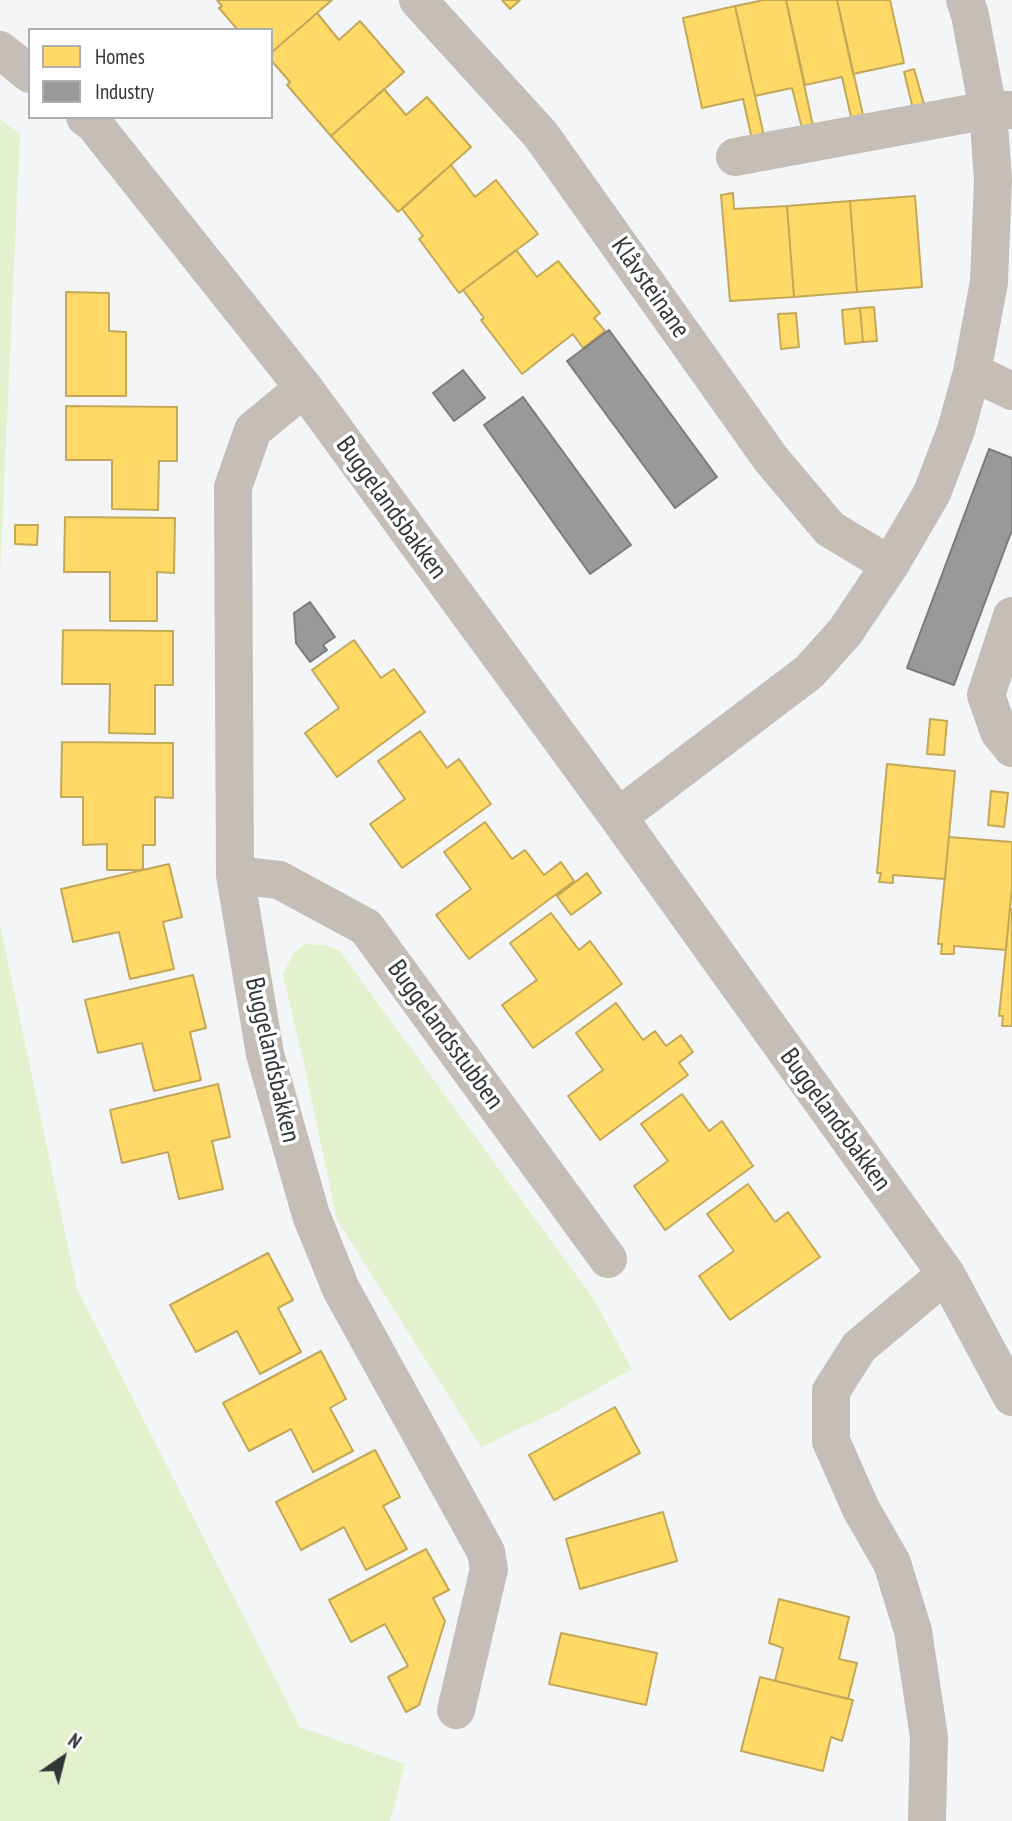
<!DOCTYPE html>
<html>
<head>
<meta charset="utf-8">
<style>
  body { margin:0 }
  #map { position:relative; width:1012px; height:1821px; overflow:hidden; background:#f4f5f7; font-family:"PT Sans Narrow",sans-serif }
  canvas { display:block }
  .legend { position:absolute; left:28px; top:28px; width:245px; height:91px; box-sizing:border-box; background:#fff; border:2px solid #aeaeaf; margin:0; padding:9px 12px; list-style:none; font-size:21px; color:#343536 }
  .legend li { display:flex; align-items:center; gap:14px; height:35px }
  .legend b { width:35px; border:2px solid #aeaeaf }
  .north { position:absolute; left:28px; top:1723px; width:70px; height:70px; -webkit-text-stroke:5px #fff; paint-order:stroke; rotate:35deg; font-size:19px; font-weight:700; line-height:28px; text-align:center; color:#343536 }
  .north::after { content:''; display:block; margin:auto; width:24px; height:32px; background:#343536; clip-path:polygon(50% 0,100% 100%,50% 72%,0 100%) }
</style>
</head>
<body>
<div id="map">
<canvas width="1012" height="1821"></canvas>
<ul class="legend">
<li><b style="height:19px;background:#ffd966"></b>Homes</li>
<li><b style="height:19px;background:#999"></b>Industry</li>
</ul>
<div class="north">N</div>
</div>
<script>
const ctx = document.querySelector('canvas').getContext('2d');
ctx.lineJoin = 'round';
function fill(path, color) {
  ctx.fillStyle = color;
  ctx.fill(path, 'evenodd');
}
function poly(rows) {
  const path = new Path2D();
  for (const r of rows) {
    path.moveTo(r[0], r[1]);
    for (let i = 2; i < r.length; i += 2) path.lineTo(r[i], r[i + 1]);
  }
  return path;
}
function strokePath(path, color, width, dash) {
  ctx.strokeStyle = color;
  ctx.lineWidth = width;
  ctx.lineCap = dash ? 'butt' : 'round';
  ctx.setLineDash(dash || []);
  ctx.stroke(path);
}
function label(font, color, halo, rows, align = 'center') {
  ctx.font = font + ' "PT Sans Narrow",sans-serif';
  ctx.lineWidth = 7;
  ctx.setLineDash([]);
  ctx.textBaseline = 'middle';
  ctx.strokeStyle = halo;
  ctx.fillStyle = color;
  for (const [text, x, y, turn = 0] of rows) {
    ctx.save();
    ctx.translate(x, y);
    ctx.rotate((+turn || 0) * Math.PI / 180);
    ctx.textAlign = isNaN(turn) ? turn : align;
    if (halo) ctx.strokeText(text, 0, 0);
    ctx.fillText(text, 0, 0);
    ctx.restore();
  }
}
fill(poly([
  [0,119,20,134,0,575],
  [0,925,77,1289,300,1727,405,1764,390,1821,0,1821],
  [304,944,324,945,339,950,593,1298,632,1369,557,1411,481,1447,337,1220,303,1059,283,975,292,955]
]), '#e4f1cf');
const homes = poly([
  [217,0,332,0,271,53,271,30,238,30,219,8,222,6,217,0],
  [502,0,520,0,510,9,502,0],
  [764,0,786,0,813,126,802,128,792,88,755,96,735,6,764,0],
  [786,0,837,0,863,115,851,117,842,77,805,85,786,0],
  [837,0,890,0,904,63,853,74,837,0],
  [735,6,764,136,752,139,743,99,702,108,683,18,735,6],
  [317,13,339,40,360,21,404,72,331,136,287,85,290,82,271,60,271,53,317,13],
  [914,69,926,111,914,113,904,72,914,69],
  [384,89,406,115,427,97,471,147,398,212,331,136,384,89],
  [451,165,475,197,496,180,538,234,459,293,419,239,423,236,402,209,451,165],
  [733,193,734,209,787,206,794,297,730,301,721,195,733,193],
  [915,196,922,287,857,292,850,201,915,196],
  [850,201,857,292,794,297,787,206,850,201],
  [516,250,537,277,558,261,600,313,594,318,605,331,583,348,573,334,522,374,481,320,484,318,463,290,516,250],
  [66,292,109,293,109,331,126,332,126,396,66,396,66,292],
  [874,307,877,341,863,342,860,308,874,307],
  [860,308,863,342,845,344,842,310,860,308],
  [796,313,799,347,781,349,778,314,796,313],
  [66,406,177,407,177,461,159,461,158,510,112,509,112,460,66,460,66,406],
  [65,517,175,518,174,573,157,572,157,621,110,621,110,572,64,572,65,517],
  [15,525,38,525,37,545,15,544,15,525],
  [63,630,173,631,173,685,155,685,155,734,109,733,110,684,62,684,63,630],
  [354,640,381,678,394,669,425,712,337,777,305,733,339,708,312,670,354,640],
  [930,719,947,721,944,755,927,754,930,719],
  [420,731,447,768,459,759,491,804,402,868,370,824,405,799,378,761,420,731],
  [62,742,173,743,173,798,155,797,155,845,143,845,143,870,107,870,107,844,83,845,83,797,61,797,62,742],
  [887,764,955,771,945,879,893,875,893,883,879,882,881,873,877,873,887,764],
  [991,791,1008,793,1004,827,988,825,991,791],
  [485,822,512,859,525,850,544,875,561,862,574,881,469,959,436,915,471,889,444,852,485,822],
  [949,837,1012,842,1012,887,1006,950,954,946,954,954,941,954,942,944,938,944,949,837],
  [169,864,182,917,163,922,174,969,130,979,119,932,73,942,61,889,169,864],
  [587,873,601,893,571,915,557,896,587,873],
  [1010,909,1012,909,1012,1026,1002,1026,1003,1016,999,1016,1010,909],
  [551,913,579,950,590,941,622,984,533,1048,502,1005,537,980,510,943,551,913],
  [193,975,206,1028,190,1032,201,1080,154,1091,142,1043,98,1053,85,1000,193,975],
  [616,1003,643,1040,655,1031,666,1046,681,1035,693,1052,679,1063,688,1075,600,1140,568,1096,603,1070,576,1033,616,1003],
  [218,1084,230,1137,212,1141,223,1189,179,1199,168,1152,122,1163,110,1110,218,1084],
  [682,1094,709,1131,722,1121,753,1166,665,1230,634,1186,668,1161,641,1124,682,1094],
  [748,1184,775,1222,788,1212,820,1257,730,1320,699,1276,734,1251,707,1214,748,1184],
  [268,1253,293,1300,278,1308,301,1352,260,1374,237,1331,196,1352,170,1305,268,1253],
  [321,1351,346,1399,330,1408,353,1451,313,1472,291,1429,249,1451,223,1403,321,1351],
  [615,1407,640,1453,554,1500,529,1455,615,1407],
  [375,1450,400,1497,383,1506,407,1549,366,1570,344,1527,301,1550,276,1502,375,1450],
  [663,1512,677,1561,580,1589,566,1539,663,1512],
  [426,1549,449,1590,433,1598,445,1621,419,1705,406,1712,388,1677,408,1666,385,1624,351,1642,329,1600,426,1549],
  [779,1599,849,1617,839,1659,857,1663,848,1699,775,1681,783,1648,769,1643,779,1599],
  [561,1633,657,1653,646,1705,549,1684,561,1633],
  [760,1677,853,1700,842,1741,831,1737,823,1771,741,1751,760,1677]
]);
fill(homes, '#ffd966');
strokePath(homes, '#c2a858', 2);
const industry = poly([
  [609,330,717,477,675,508,567,361,609,330],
  [463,370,485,398,454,421,433,393,463,370],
  [523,397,631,545,590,574,484,425,523,397],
  [989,449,1012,458,1012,530,954,685,907,668,989,449],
  [310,602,335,637,323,645,327,650,310,662,296,643,294,613,310,602]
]);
fill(industry, '#999');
strokePath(industry, '#7b7b7b', 2);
strokePath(poly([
  [418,0,541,135,771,459,830,529,890,565],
  [0,50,30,74],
  [85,117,94,124,304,388,618,817,946,1274,1012,1397],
  [735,157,988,110,1012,110],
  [972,372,1012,391],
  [304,388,253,430,233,487,235,875,265,1054,311,1215,341,1289,486,1552,489,1569,456,1710],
  [1012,616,986,695,999,732,1012,748],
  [618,817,809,672,845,632,890,565,932,493,956,430,972,372,989,282,993,180,988,110,970,15,965,0],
  [235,875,279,880,366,927,608,1259],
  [927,1821,929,1737,913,1631,892,1563,861,1509,831,1441,831,1391,859,1347,946,1274]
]), '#c4beb6', 38);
label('26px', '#343536', '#fff', [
  ["Klåvsteinane",650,288,55],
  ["Buggelandsbakken",391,508,54],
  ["Buggelandsstubben",445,1035,54],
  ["Buggelandsbakken",272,1060,77],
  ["Buggelandsbakken",835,1120,54]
]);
</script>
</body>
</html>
